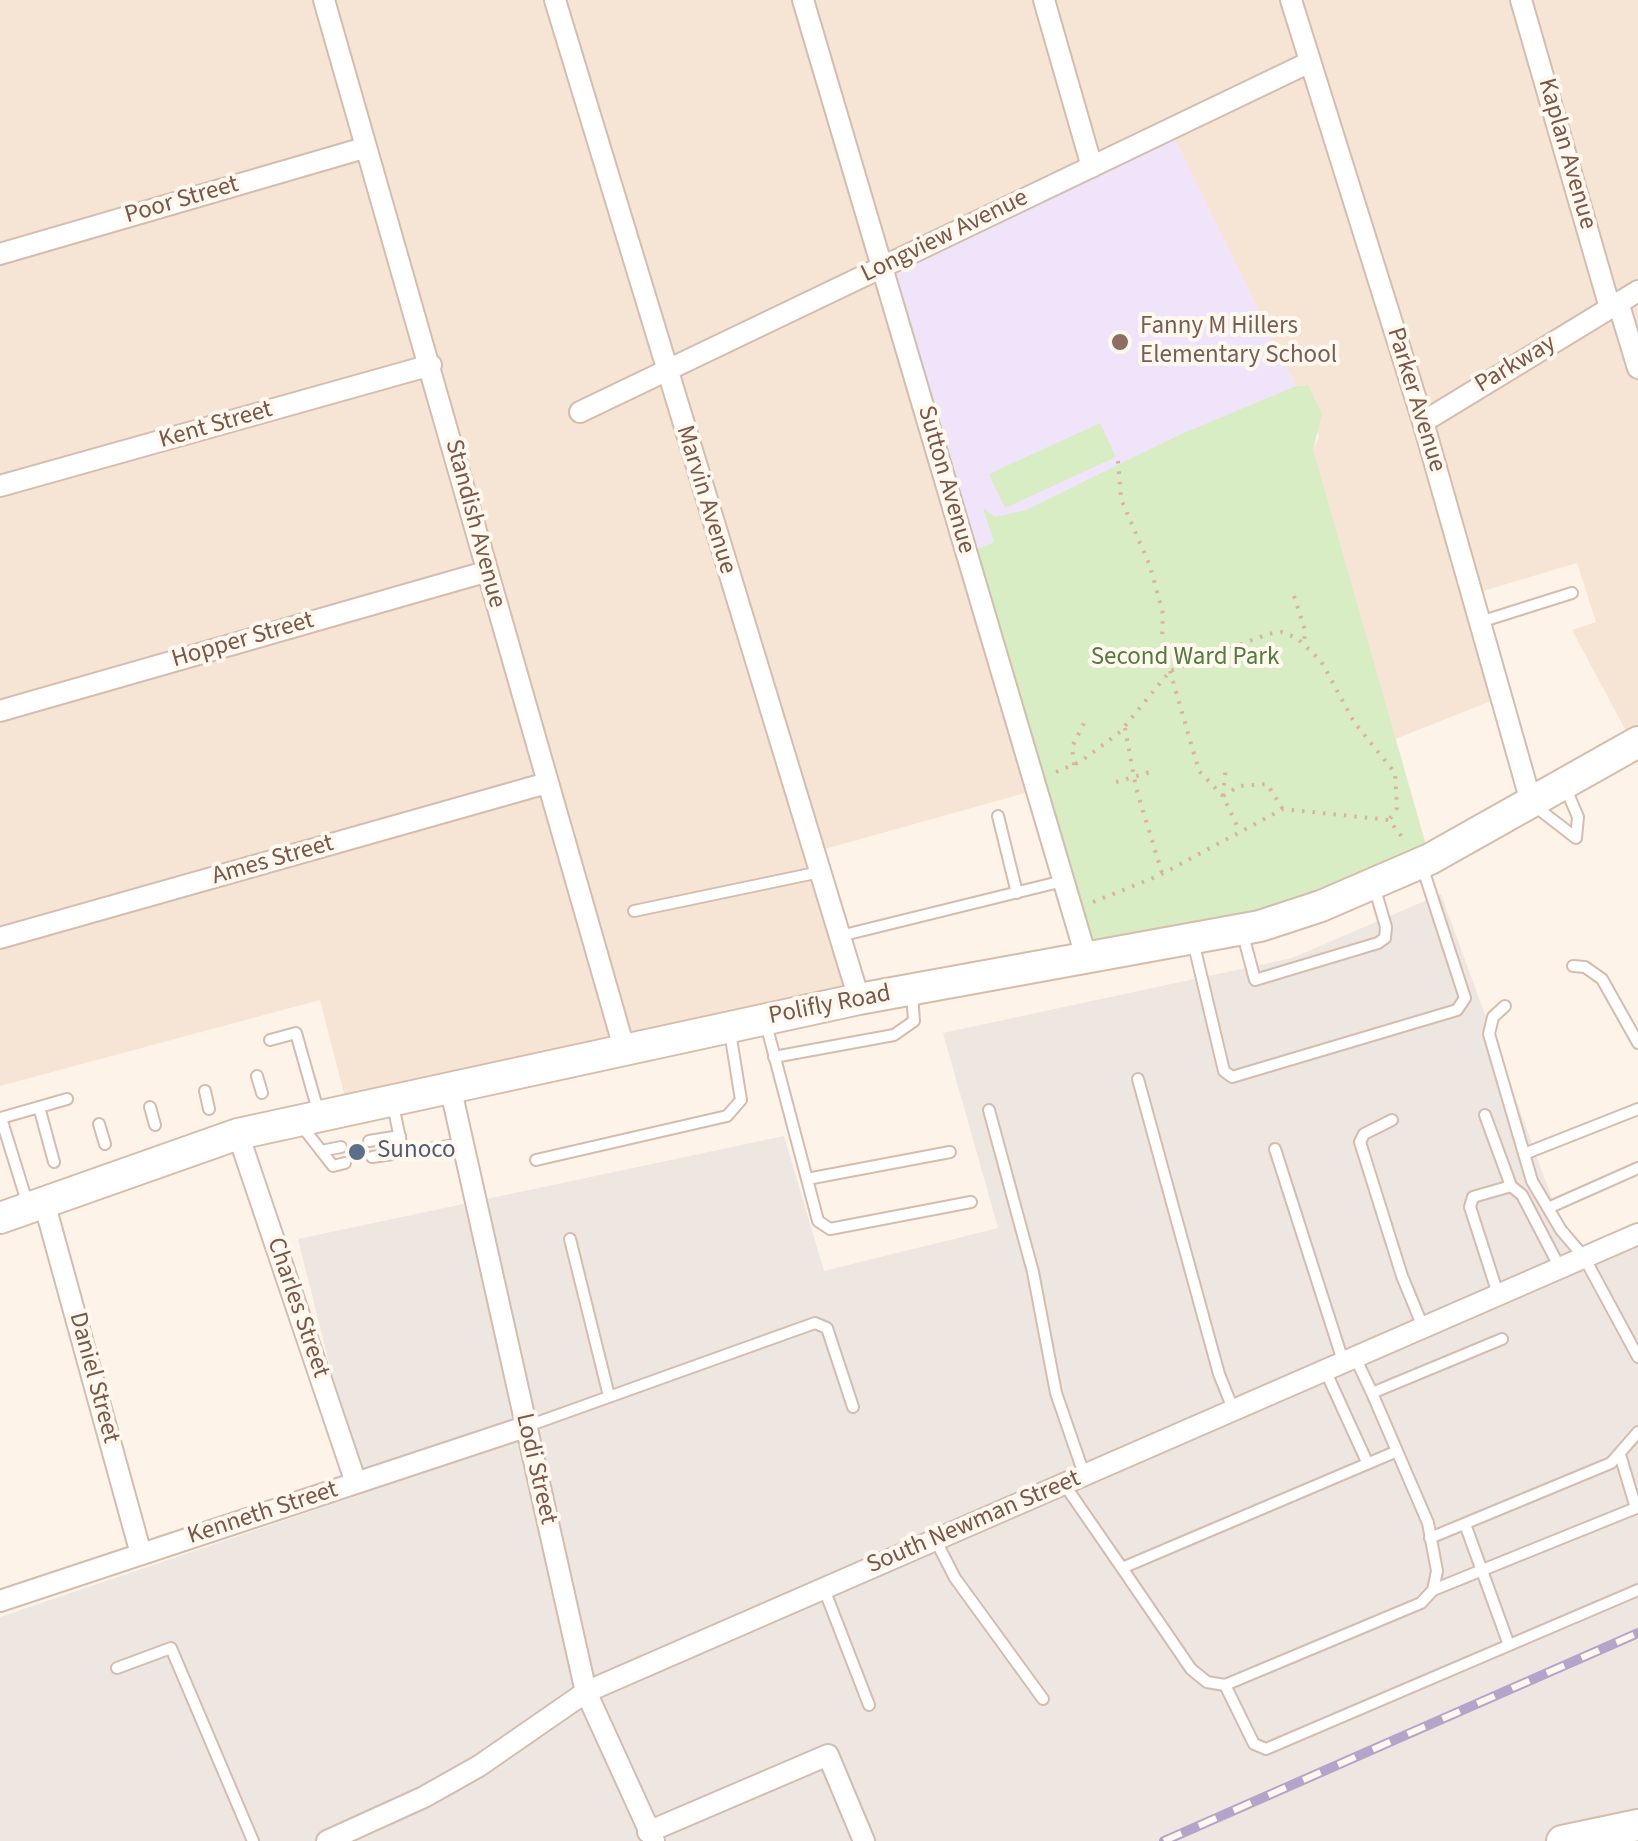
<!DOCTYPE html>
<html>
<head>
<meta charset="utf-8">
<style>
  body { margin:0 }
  canvas { display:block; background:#fef3e8 }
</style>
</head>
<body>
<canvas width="1638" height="1841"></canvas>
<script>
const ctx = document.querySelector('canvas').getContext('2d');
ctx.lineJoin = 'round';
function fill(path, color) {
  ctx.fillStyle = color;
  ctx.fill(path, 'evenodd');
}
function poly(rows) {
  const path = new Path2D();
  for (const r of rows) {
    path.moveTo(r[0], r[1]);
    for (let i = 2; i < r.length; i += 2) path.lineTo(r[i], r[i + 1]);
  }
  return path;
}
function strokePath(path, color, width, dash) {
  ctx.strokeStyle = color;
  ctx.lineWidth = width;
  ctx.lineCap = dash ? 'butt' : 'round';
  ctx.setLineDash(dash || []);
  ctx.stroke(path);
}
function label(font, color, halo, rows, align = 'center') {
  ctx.font = font + ' "Source Sans 3",sans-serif';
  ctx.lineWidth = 8;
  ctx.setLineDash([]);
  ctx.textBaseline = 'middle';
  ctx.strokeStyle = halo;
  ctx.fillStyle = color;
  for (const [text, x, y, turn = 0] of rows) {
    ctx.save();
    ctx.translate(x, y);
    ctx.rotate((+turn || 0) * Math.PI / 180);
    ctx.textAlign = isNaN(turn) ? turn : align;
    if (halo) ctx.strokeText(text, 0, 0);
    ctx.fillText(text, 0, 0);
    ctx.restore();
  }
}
fill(poly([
  [0,0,1638,0,1638,741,1633,744,1572,630,1596,622,1577,563,1473,594,1501,697,1393,740,1313,449,1319,437,1308,385,1296,386,1170,130,1036,790,814,852,859,999,348,1109,320,1000,0,1086]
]), '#f6e5d5');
fill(poly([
  [1441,894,1577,1267,1638,1238,1638,1827,1571,1841,0,1841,0,1617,362,1494,298,1239,784,1136,824,1271,998,1228,943,1033,1292,958]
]), '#eee6e1');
fill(poly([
  [1170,129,1296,386,1064,513,967,554,882,268]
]), '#f0e4fa');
fill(poly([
  [1308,385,1322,415,1313,449,1430,859,1381,882,1087,960,967,554,994,542,983,508,995,517,1026,510,1179,435,1296,386],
  [1100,423,1116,457,1005,508,989,474]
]), '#d8edc4');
const lane = poly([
  [1480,622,1572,593],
  [1536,807,1576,838,1578,817,1566,789],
  [998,816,1017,893],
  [634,911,820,872],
  [1242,931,1255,980,1378,943,1385,938,1386,927,1374,886],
  [840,936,1063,881],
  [1193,941,1224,1071,1232,1077,1457,1010,1465,998,1422,866],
  [1573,966,1585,967,1602,979,1638,1043],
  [1505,1006,1493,1017,1489,1034,1532,1181,1561,1230,1584,1257,1638,1357],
  [766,1024,807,1179,950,1152],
  [270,1040,296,1033,319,1114],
  [774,1057,894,1035,914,1021,912,994],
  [257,1076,262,1093],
  [1138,1079,1219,1374,1233,1409],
  [205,1091,209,1109],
  [393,1105,403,1153],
  [39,1107,54,1162],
  [150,1107,155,1125],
  [989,1110,1033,1272,1056,1393,1084,1474],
  [1485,1115,1511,1186,1473,1197,1470,1207,1498,1294],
  [1392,1120,1364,1134,1360,1142,1402,1276,1423,1327],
  [99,1124,105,1144],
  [301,1125,333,1166,345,1163],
  [369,1141,400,1136],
  [1275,1149,1343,1361],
  [321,1151,341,1147],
  [1524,1154,1638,1109],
  [372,1157,463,1144],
  [536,1160,727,1116,741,1100,730,1032],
  [807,1179,818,1221,830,1229,971,1202],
  [1511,1186,1522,1195,1560,1268],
  [28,1205,1,1118,67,1099],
  [1548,1208,1638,1168],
  [570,1239,609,1396],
  [1355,1357,1372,1393,1502,1339],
  [1325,1370,1367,1462],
  [525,1427,815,1323,827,1328,853,1407],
  [1064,1484,1122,1568,1395,1452],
  [1465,1524,1509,1645],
  [1430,1538,1611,1463,1638,1432],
  [936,1541,955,1578,1043,1699],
  [1122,1568,1191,1669,1207,1682,1225,1685,1421,1603,1433,1590,1437,1571,1428,1523,1372,1393],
  [824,1589,869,1705],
  [1433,1590,1636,1508,1621,1458],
  [117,1668,171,1648,253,1841],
  [1225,1685,1254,1744,1266,1749,1638,1590]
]);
const street = poly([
  [324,0,624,1048],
  [555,0,859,999],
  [803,0,1087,960],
  [1044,0,1092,167],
  [1291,0,1423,422,1531,802],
  [1521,0,1610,308],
  [0,254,364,148],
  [1618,302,1638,368],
  [580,412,1310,62],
  [1423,422,1638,291],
  [0,486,431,365],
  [0,711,485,572],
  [0,938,547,783],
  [450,1086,586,1692,654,1841],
  [238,1134,356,1483],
  [44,1202,141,1554],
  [0,1601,525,1427],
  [648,1832,828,1755,864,1841],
  [327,1841,424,1797,479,1766,586,1692,1638,1234]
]);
const secondary = poly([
  [0,1218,238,1134,859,999,1260,926,1321,906,1430,859,1638,742],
  [1562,1841,1638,1825]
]);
strokePath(lane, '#d4bcaf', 14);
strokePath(street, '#d4bcaf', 24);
strokePath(secondary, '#d7bcab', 34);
strokePath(poly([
  [1118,461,1121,499,1150,566,1163,614,1162,638,1170,671,1268,634,1281,632,1297,638,1321,661,1354,722,1395,773,1397,808,1389,820],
  [1294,596,1305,630,1304,643],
  [1170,671,1199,771,1223,796,1238,828],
  [1125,728,1136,788,1162,873],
  [1074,765,1072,747,1084,723],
  [1056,772,1080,762,1120,732,1170,671],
  [1116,782,1154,771],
  [1223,796,1239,786,1267,784,1282,808],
  [1223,796,1226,765],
  [1093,902,1158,876,1283,809,1389,820,1402,837]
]), '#dbb2a0', 4, [2.5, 8]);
strokePath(lane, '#fff', 10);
strokePath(street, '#fff', 20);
strokePath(secondary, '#fff', 30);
const rail = poly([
  [1164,1841,1638,1633]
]);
strokePath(rail, '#b5a4c9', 10);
strokePath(rail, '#fff8ef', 6, [19]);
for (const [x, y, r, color] of [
  [1120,342,10,"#8d6e63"],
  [357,1152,10,"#5c6f8a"]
]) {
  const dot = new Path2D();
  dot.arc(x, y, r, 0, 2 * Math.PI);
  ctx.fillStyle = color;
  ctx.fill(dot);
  strokePath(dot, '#fff8ef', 4);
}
label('25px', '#7a5749', '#fff8ef', [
  ["Kaplan Avenue",1566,154,74],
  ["Poor Street",182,201,-16],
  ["Longview Avenue",945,237,-26],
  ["Parkway",1516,365,-31],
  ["Parker Avenue",1415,400,73],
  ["Kent Street",216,426,-16],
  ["Sutton Avenue",945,480,74],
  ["Marvin Avenue",705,500,73],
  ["Standish Avenue",474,524,75],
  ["Hopper Street",243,641,-16],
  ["Ames Street",273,861,-16],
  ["Polifly Road",830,1006,-11],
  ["Charles Street",297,1308,71],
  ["Daniel Street",93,1378,75],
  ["Lodi Street",535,1469,77],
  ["Kenneth Street",263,1514,-18],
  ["South Newman Street",974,1523,-23]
]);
label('25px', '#785e54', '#fff8ef', [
  ["Fanny M Hillers",1140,328],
  ["Elementary School",1140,357]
], 'left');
label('25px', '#547a3d', '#fff8ef', [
  ["Second Ward Park",1185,659]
]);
label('25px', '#4e5e75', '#fff8ef', [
  ["Sunoco",377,1152]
], 'left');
</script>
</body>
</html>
